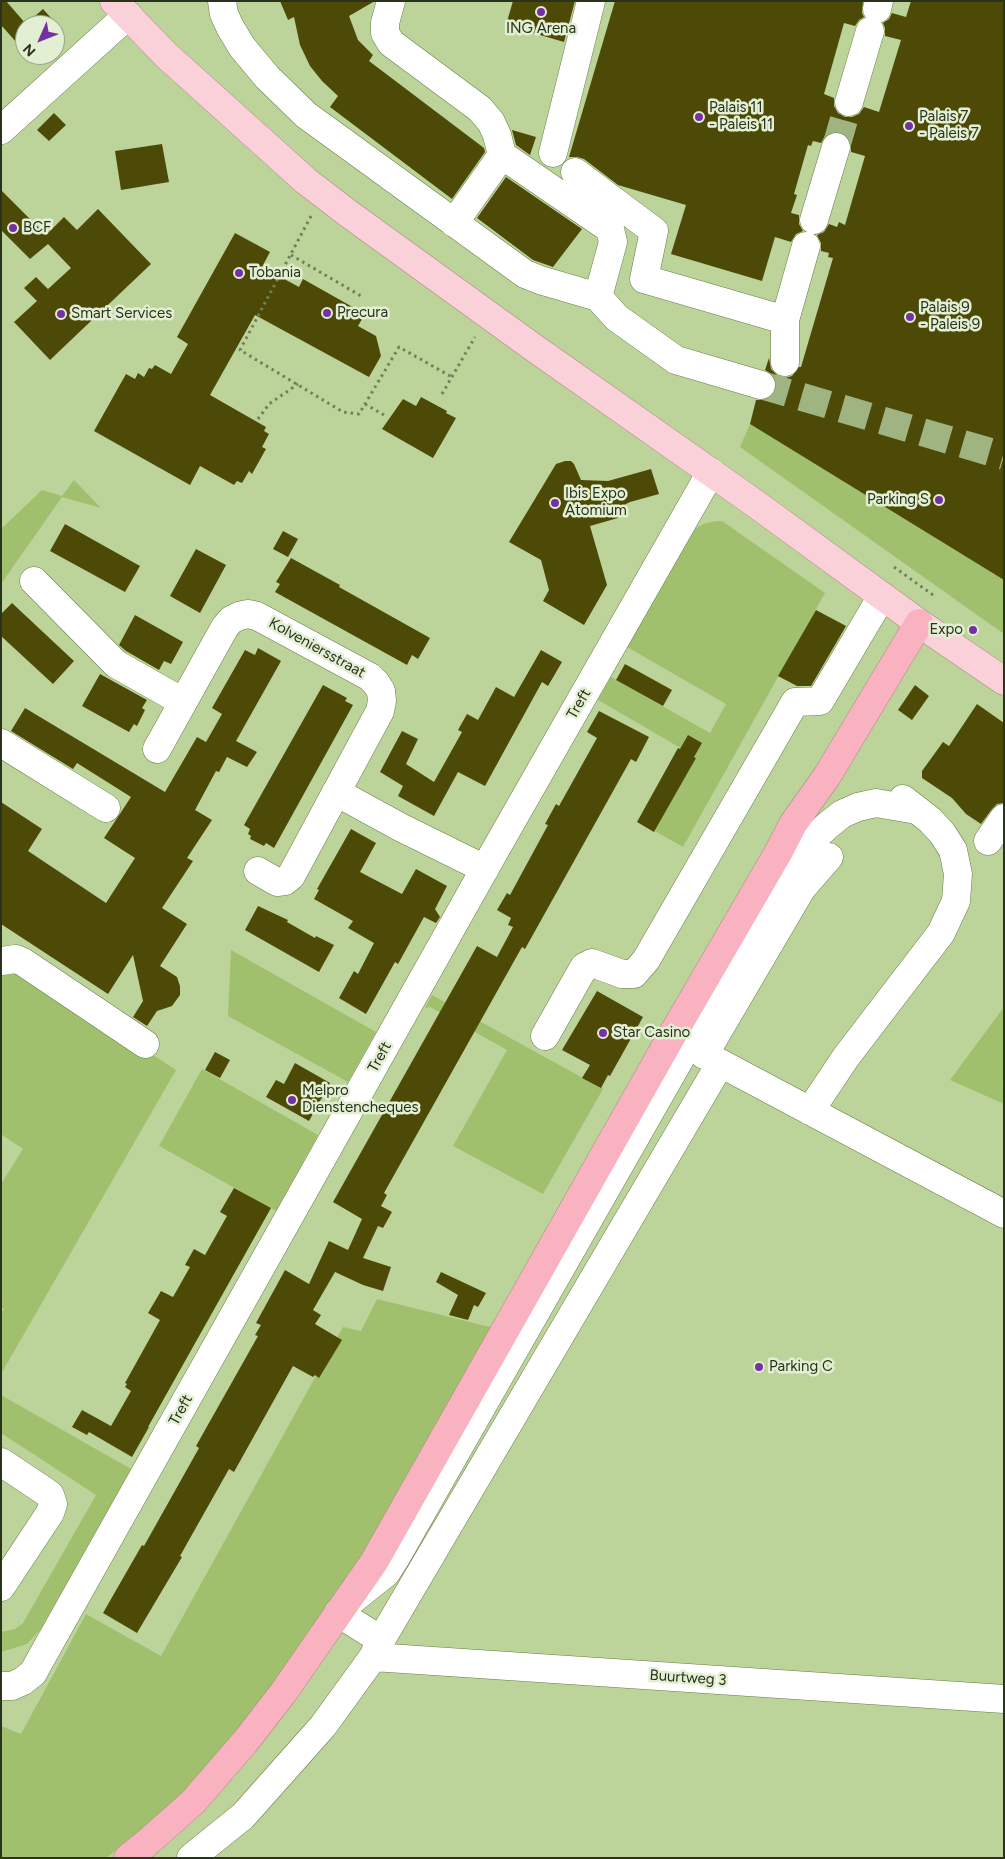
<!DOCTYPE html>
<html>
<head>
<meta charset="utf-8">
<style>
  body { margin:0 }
  #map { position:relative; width:1005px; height:1859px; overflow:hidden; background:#bcd49a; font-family:Figtree,sans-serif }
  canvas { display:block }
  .frame { position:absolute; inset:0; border:2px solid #29321b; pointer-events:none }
  .north { position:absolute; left:15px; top:15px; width:50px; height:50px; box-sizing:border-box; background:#e3efd3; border:1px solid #99a389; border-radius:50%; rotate:226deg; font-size:14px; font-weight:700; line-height:20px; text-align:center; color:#29321b }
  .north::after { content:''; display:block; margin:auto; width:18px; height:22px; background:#7331a5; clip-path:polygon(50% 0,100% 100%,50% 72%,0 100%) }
</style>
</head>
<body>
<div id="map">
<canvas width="1005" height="1859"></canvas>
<div class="frame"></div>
<div class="north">N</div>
</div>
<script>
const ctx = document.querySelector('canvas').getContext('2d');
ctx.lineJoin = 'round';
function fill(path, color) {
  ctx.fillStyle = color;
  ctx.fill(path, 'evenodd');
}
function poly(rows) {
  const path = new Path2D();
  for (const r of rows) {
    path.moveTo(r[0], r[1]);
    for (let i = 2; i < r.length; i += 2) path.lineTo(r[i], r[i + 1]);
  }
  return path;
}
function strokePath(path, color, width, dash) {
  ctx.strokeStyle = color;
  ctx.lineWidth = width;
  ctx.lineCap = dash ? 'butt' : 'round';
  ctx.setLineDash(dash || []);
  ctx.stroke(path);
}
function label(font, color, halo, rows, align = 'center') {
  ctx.font = font + ' Figtree,sans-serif';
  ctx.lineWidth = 5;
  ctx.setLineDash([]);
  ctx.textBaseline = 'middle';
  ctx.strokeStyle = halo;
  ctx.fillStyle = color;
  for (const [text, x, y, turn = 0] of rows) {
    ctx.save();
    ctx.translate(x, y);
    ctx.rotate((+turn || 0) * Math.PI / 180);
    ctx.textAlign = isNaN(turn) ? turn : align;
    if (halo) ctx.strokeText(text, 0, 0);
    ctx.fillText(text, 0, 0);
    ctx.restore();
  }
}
fill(poly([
  [750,424,1004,580,1004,634,740,447],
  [74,480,101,508,62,497,1,584,1,529,42,490,62,496],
  [716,521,722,521,825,593,683,847,655,831,696,757,598,700,611,677,710,733,726,704,627,647,692,531,703,524],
  [231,950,376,1032,348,1082,228,1016],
  [23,969,176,1070,1,1374,1,1313,4,1309,1,1307,1,1184,23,1149,1,1134,1,975,4,973],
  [432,995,603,1089,543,1194,453,1146,507,1050,430,1007,425,1008],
  [1004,1007,1004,1082,1002,1085,1004,1086,1004,1104,950,1080],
  [202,1069,318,1135,276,1211,159,1146],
  [377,1299,494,1328,352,1572,262,1702,185,1791,147,1826,106,1858,1,1858,1,1726,21,1734,86,1614,161,1656,343,1327,361,1331],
  [1,1395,131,1469,40,1630,27,1644,1,1652,1,1632,15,1629,23,1623,96,1495,1,1433]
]), '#a0c06e');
fill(poly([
  [1,1,6,1,26,24,43,9,61,29,55,35,55,25,25,25,25,52,1,25],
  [280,1,375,1,349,16,358,40,373,55,369,61,484,148,485,152,452,199,330,107,338,96,322,81,310,66,300,45,294,17,288,20],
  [513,1,575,1,564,42,506,25],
  [615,1,863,1,862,13,864,17,859,20,855,26,844,23,824,94,834,98,834,106,838,113,845,117,852,117,859,114,864,107,879,112,901,40,885,36,885,28,883,23,889,19,892,13,906,17,911,1,1004,1,1004,580,750,424,756,400,764,400,771,397,776,389,776,381,773,375,765,370,769,358,771,369,778,376,785,378,792,376,799,367,801,367,833,258,828,257,829,253,821,251,821,243,817,235,824,232,829,224,837,227,839,222,845,225,865,156,851,152,851,143,847,136,840,132,832,132,825,136,821,143,813,141,811,146,808,145,794,194,797,195,791,213,799,215,799,224,803,231,796,234,791,242,775,237,762,281,671,254,686,205,618,185,584,159,577,157,569,157],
  [54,113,66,125,49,141,37,130],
  [512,130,536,137,530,155,516,145],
  [162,144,169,182,121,190,115,151],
  [506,177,582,229,553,267,533,260,477,218],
  [1,190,46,235,64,217,77,230,98,209,151,264,50,360,14,322,37,301,24,288,36,277,48,289,71,268,48,244,30,259,1,230],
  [235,233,270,252,262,267,299,287,303,279,365,314,358,326,376,336,381,356,369,377,255,315,210,395,266,427,264,431,269,434,262,447,266,449,252,474,249,471,242,483,237,481,234,485,200,466,190,485,94,431,126,374,135,379,138,373,144,377,149,368,152,369,155,365,171,374,188,344,177,337],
  [421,397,447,411,446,413,456,418,433,458,382,429,403,399,416,406],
  [565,461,571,461,574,464,581,480,608,481,651,469,659,494,630,502,616,509,618,518,590,526,607,585,584,625,543,601,549,590,541,560,509,542,556,464],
  [65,524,140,566,125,592,50,551],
  [283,531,298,539,288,557,273,549],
  [196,549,226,565,200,613,170,596],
  [291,558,340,585,339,587,430,638,418,659,412,655,407,665,275,592,280,584,276,582],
  [12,603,74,661,53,684,1,636,1,614],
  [816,610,846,626,811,686,797,686,778,676],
  [135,615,183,642,171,664,164,661,159,670,126,651,119,645],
  [258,648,281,661,236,741,257,752,247,767,227,757,219,772,216,771,195,810,212,820,187,858,193,861,162,908,187,924,160,966,177,977,180,986,180,995,172,1006,157,1011,147,1026,133,1017,143,1001,133,955,108,994,1,924,1,802,42,829,28,851,106,903,135,858,104,838,131,797,77,763,73,769,11,731,25,708,165,792,197,737,206,742,222,714,212,708,245,650,255,655],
  [541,650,562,662,548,686,542,682,485,786,458,772,434,816,398,796,403,786,380,772,402,731,418,739,406,764,434,782,462,732,458,730,467,714,478,720,496,687,514,697],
  [625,664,672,690,663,706,616,680],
  [100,674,147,700,142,708,145,710,137,726,134,724,129,732,82,706],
  [323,685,347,698,345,701,353,705,274,848,266,843,264,846,250,839,251,836,248,834,250,829,244,825],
  [915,685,929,696,912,720,898,710],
  [977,704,1004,723,1004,803,997,804,992,809,981,824,966,814,952,798,922,778,922,771,943,742,949,746],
  [599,711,649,737,636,762,631,759,525,949,522,947,384,1193,387,1195,381,1206,392,1212,383,1228,378,1226,363,1258,391,1267,383,1291,363,1285,335,1272,313,1310,321,1315,315,1324,342,1340,319,1378,315,1375,313,1377,293,1366,234,1472,229,1469,180,1556,182,1557,137,1633,103,1613,142,1545,144,1546,199,1448,196,1446,258,1336,255,1335,261,1325,256,1323,285,1270,309,1284,329,1241,348,1250,362,1219,333,1202,477,946,497,957,513,927,508,925,511,918,497,910,507,893,510,895,548,825,545,824,556,804,559,806,597,738,587,732],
  [688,735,702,743,694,757,696,758,654,832,637,822,678,748,680,749],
  [351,829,376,843,360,872,402,894,416,869,447,886,435,909,440,917,436,923,424,917,398,964,395,962,366,1014,339,998,354,971,358,974,374,943,348,928,353,921,314,899,319,890,317,889],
  [258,906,288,920,287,922,315,938,316,936,334,945,319,972,245,930],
  [597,991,643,1017,610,1076,608,1075,601,1088,582,1078,590,1065,562,1050],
  [215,1052,230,1060,220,1078,205,1070],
  [295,1063,330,1083,309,1121,266,1097,276,1080,284,1084],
  [234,1188,271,1208,148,1427,149,1427,132,1457,89,1432,87,1435,72,1427,82,1410,111,1426,131,1391,125,1387,127,1384,125,1383,160,1320,148,1313,161,1291,173,1297,190,1267,185,1265,194,1249,205,1255,227,1216,220,1212],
  [441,1272,486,1293,478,1307,474,1305,468,1320,449,1315,458,1295,436,1282]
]), '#4d4a07');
strokePath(poly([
  [836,147,849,102],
  [761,385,1004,456]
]), '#9fb481', 28, [28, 14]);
const minor = poly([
  [222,1,224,14,230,27,242,47,267,77,306,115,525,274,540,280,598,297,613,242,610,229,502,155,497,135,491,122,480,109,391,43,385,33,385,23,391,1],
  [877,9,879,1],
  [849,102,870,31],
  [1,130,128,15],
  [553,153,591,1],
  [575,172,654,231,644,279,785,320,806,246],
  [814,220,836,147],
  [454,223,502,155],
  [598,297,617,318,676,360,761,385],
  [785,320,785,362],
  [34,581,116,664,183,702],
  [1,743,106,808],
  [157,749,225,627,231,620,239,616,248,614,257,616,370,677,376,683,381,691,382,701,380,711,291,876,285,881,277,882,258,871],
  [336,792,400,827,485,869],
  [988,841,1004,818],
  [1,961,16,959,23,962,145,1044],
  [545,1036,584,967,592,963,622,974,634,974,646,960,795,702,820,701,882,596],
  [704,1055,802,888,829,857],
  [705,1055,1004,1214],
  [810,1111,846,1057,941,933,956,901,958,874,953,850,942,833,930,820,903,799],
  [1,1462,46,1492,50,1495,53,1504,50,1513,1,1587],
  [351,1601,386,1573,395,1559,775,892,793,863,809,843,827,826,842,814,858,807,876,803,917,810],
  [338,1613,381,1640],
  [373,1657,1004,1699],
  [1,1686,12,1686,23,1681,33,1673,39,1662,497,847,711,472],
  [191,1858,243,1816,323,1726,373,1657,381,1640,720,1064]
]);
const major = poly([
  [114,1,166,55,306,181,349,214,530,345,753,502,919,623,1004,681]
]);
const highway = poly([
  [128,1858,148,1842,193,1802,245,1742,283,1693,374,1562,671,1037,778,853,793,824,827,776,919,623]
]);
strokePath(minor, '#687d47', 29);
strokePath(major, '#b08686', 29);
strokePath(highway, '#b08686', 29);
strokePath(poly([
  [311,216,240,350,343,412,359,414,399,347,452,377],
  [291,255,361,296],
  [442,394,475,337],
  [365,404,384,415],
  [258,419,269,404,298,384],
  [894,567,933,595]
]), '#708159', 3, [2.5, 4]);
strokePath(minor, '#fff', 28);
strokePath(major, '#fbd1d9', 28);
strokePath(highway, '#f9b3c0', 28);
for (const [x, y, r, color] of [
  [541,12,5,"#7331a5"],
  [699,117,5,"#7331a5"],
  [909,126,5,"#7331a5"],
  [13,228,5,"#7331a5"],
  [239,273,5,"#7331a5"],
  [327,313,5,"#7331a5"],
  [61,314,5,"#7331a5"],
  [910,317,5,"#7331a5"],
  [939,500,5,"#7331a5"],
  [555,503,5,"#7331a5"],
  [973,630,5,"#7331a5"],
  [603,1033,5,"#7331a5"],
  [292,1100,5,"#7331a5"],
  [759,1367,5,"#7331a5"]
]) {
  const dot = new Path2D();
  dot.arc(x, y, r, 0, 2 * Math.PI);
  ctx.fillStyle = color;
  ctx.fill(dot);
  strokePath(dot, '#e3efd3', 2);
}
label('15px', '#29321b', '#e3efd3', [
  ["ING Arena",541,29,"center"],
  ["Palais 11",709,108],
  ["- Paleis 11",709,125],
  ["Palais 7",919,117],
  ["- Paleis 7",919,134],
  ["BCF",23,228],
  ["Tobania",249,273],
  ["Palais 9",920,308],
  ["- Paleis 9",920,325],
  ["Precura",337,313],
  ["Smart Services",71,314],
  ["Ibis Expo",565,494],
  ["Atomium",565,511],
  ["Parking S",929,500,"right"],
  ["Expo",963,630,"right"],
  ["Star Casino",613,1033],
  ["Melpro",302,1091],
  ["Dienstencheques",302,1108],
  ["Parking C",769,1367]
], 'left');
label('15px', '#29321b', '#e3efd3', [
  ["Kolveniersstraat",317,648,29],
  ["Treft",579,704,-60],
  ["Treft",380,1057,-61],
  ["Treft",181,1410,-61],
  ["Buurtweg 3",688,1678,4]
]);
</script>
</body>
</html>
